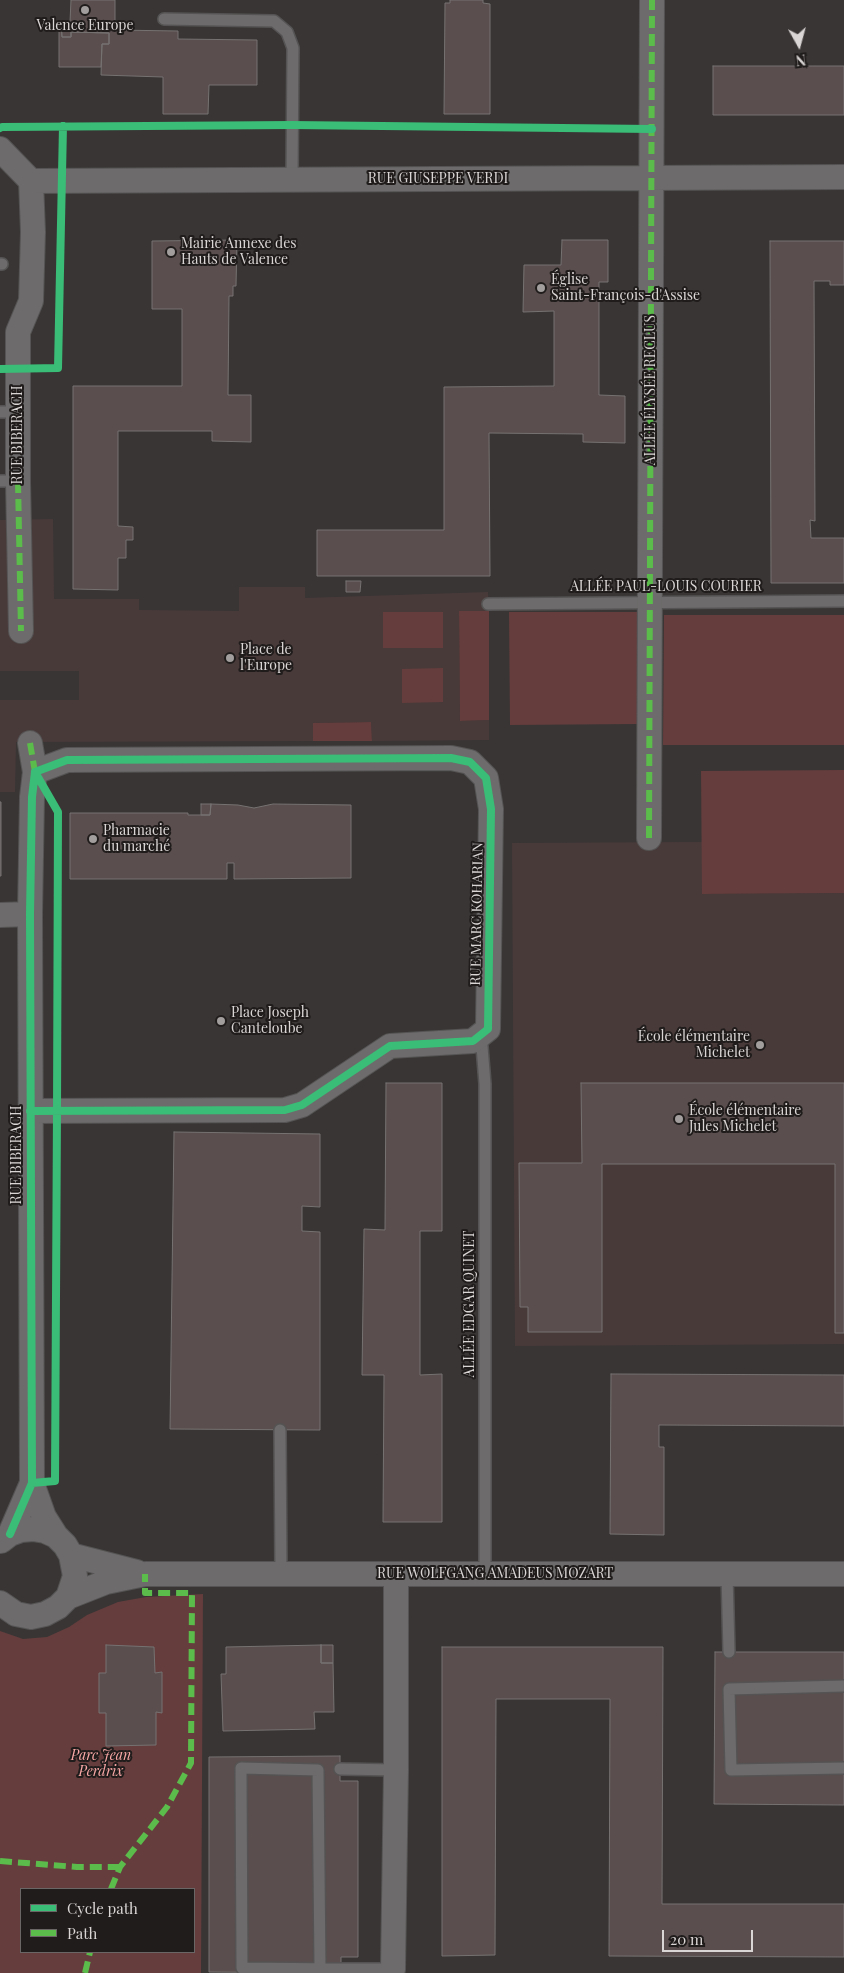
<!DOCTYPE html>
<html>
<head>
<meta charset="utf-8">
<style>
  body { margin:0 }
  #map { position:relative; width:844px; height:1973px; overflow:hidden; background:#393535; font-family:"Playfair Display",serif }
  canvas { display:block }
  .legend { position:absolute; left:20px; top:1888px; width:175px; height:65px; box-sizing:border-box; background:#201c1c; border:1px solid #6b6666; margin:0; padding:6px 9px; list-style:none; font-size:15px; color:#dbd6d6 }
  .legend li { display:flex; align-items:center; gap:10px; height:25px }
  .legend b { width:25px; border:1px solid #6b6666 }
  .north { position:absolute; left:774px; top:20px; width:50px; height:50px; -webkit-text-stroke:4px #201c1c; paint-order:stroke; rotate:173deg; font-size:14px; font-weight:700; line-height:20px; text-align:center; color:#dbd6d6 }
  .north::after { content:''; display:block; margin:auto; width:18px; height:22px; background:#dbd6d6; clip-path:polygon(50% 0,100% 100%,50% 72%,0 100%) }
  .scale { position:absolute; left:662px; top:1930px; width:91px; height:22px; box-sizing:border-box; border:2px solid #dbd6d6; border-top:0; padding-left:6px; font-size:15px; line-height:18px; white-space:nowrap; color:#dbd6d6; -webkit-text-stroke:4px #201c1c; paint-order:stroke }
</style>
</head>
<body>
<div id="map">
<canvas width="844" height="1973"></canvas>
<ul class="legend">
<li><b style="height:6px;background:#3abd76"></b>Cycle path</li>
<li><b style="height:6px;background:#5cbc4b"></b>Path</li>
</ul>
<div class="north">N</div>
<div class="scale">20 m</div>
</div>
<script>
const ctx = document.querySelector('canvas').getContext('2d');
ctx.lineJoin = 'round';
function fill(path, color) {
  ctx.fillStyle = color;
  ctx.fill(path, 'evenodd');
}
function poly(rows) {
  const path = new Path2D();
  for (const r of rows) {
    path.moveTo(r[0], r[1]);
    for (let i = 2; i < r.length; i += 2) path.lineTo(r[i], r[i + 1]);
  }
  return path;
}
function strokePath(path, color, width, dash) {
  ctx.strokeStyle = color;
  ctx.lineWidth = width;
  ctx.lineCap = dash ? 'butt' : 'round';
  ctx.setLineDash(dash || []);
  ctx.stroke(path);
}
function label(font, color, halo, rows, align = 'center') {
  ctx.font = font + ' "Playfair Display",serif';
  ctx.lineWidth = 4;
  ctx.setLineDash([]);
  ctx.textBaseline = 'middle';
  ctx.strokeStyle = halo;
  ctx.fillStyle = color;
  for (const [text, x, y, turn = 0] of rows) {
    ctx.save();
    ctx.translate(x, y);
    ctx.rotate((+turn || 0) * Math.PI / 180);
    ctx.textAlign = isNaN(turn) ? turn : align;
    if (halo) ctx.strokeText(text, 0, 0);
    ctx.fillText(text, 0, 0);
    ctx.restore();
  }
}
fill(poly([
  [53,519,54,599,139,599,139,610,239,611,239,587,305,587,305,598,488,592,489,611,459,611,460,721,489,720,489,740,372,741,371,722,313,723,313,741,16,742,15,792,0,792,0,700,79,700,79,671,0,671,0,520],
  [702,842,702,894,844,893,844,1344,515,1346,512,843]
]), '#493a3a');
fill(poly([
  [459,611,489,611,489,720,460,721],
  [383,612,443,612,443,648,383,648],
  [509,612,638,612,638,724,510,725],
  [664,615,844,615,844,745,663,745],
  [443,668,443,702,402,703,402,669],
  [371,722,372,741,313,741,313,723],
  [844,770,844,893,702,894,701,771],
  [203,1594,201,1973,0,1973,0,1631,23,1639,47,1637,69,1627,87,1615,118,1602,146,1597],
  [21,1889,194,1889,194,1952,21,1952]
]), '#653d3d');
const building = poly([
  [71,0,115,0,115,30,178,31,178,39,257,40,257,85,209,85,208,114,163,114,163,77,101,75,102,44,109,44,109,33,71,32,71,37,62,37,61,22,70,22,71,0],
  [450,0,483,0,483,3,490,4,490,114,444,114,445,3,450,3,450,0],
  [59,22,61,22,62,37,71,37,71,32,109,33,109,44,102,44,101,67,59,67,59,22],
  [713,66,844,66,844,115,713,115,713,66],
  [237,240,236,286,233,286,233,296,229,296,228,395,251,395,251,442,212,441,212,431,118,431,118,526,133,527,133,540,126,540,126,558,118,558,118,590,73,589,73,386,182,386,182,309,152,309,152,241,237,240],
  [562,240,608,240,608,282,599,282,599,395,625,396,625,443,583,442,583,434,489,433,490,576,317,576,317,530,444,530,444,387,554,386,554,311,523,312,524,265,561,265,562,240],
  [770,241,844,241,844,285,830,285,830,281,814,281,815,521,810,520,811,538,844,538,844,583,771,583,770,241],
  [346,581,361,581,360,592,346,592,346,581],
  [0,802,1,802,1,876,0,876,0,802],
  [201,804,211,804,210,815,201,815,201,804],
  [211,804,238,805,254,808,273,804,351,805,351,878,234,879,234,863,227,863,227,879,70,879,70,813,188,813,188,815,210,815,211,804],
  [386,1083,442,1083,442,1231,420,1231,420,1375,442,1374,442,1522,383,1522,384,1375,362,1375,364,1229,385,1230,386,1083],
  [581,1083,844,1083,844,1333,835,1333,835,1164,602,1164,602,1332,528,1332,528,1307,520,1307,519,1163,582,1163,581,1083],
  [174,1132,320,1134,320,1207,302,1206,302,1231,320,1232,320,1430,170,1429,174,1132],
  [611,1374,844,1375,844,1426,659,1425,659,1447,664,1447,664,1535,610,1534,611,1374],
  [106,1645,154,1647,155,1673,162,1672,162,1713,156,1712,156,1745,106,1746,106,1713,99,1713,99,1673,106,1673,106,1645],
  [321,1645,321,1663,333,1663,334,1712,314,1712,315,1729,223,1731,221,1674,226,1674,226,1647,321,1645],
  [321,1645,333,1645,333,1663,321,1663,321,1645],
  [442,1647,663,1647,662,1904,844,1904,844,1957,609,1956,610,1699,496,1699,495,1955,442,1956,442,1647],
  [715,1652,844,1652,844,1805,714,1804,715,1652],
  [340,1756,340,1781,358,1781,358,1957,341,1957,341,1973,209,1972,209,1757,340,1756]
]);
fill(building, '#5a4e4e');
strokePath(building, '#767272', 1);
const lane = poly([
  [164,19,274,21,287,32,293,48,292,180],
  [0,264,2,264],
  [0,412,17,412],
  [0,481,18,481],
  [488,604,844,601],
  [481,1034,485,1084,485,1574],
  [280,1430,281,1574],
  [727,1574,729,1652],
  [844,1686,729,1689,731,1770,844,1768],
  [340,1769,396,1770],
  [320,1968,318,1770,241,1768,242,1968,341,1969,393,1969,393,1971]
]);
const street = poly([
  [0,149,31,181],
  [31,181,844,177],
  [21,631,18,481,18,332,31,301,33,232,31,181],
  [649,838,652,0],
  [0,915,30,914],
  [30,1111,285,1110,302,1105,390,1046,473,1041,488,1029,491,809,486,778,470,762,451,758,67,760,35,772],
  [32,1483,44,1517,56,1536],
  [10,1534,32,1483,30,914,32,797,35,772,30,743],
  [71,1555,137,1572],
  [68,1597,106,1582,145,1574,844,1574],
  [0,1603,16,1614,31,1617,45,1614,58,1607,68,1597,75,1576,71,1555,65,1545,56,1536,45,1531,33,1529,21,1530,10,1534,1,1541],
  [393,1969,396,1770,396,1574]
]);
strokePath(lane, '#555353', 14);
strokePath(street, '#555353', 26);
strokePath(lane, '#6d6b6b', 11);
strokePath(street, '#6d6b6b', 24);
strokePath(poly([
  [18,481,21,631],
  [30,743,35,772],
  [649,838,652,0],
  [0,1861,77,1867,120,1867],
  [111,1889,120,1867,167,1807,191,1763,192,1593,145,1593,145,1574],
  [85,1973,90,1952]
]), '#5cbc4b', 6, [12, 6]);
strokePath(poly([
  [0,128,2,127,292,125,652,129],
  [0,369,58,368,63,126],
  [30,1111,285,1110,302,1105,390,1046,473,1041,488,1029,491,809,486,778,470,762,451,758,67,760,35,772],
  [32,1483,55,1481,57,1112,58,812,35,772],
  [10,1534,32,1483,30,914,32,797,35,772]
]), '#3abd76', 8);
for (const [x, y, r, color] of [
  [85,10,5,"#a29e9e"],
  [171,252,5,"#a29e9e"],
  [541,288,5,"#a29e9e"],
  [230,658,5,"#a29e9e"],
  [93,839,5,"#a29e9e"],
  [221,1021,5,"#a29e9e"],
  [760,1045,5,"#a29e9e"],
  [679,1119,5,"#a29e9e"]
]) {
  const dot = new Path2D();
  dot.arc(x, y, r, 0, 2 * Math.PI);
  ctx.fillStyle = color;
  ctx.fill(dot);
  strokePath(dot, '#201c1c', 2);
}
label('14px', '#dbd6d6', '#201c1c', [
  ["Valence Europe",85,26,"center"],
  ["Mairie Annexe des",181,244],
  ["Hauts de Valence",181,260],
  ["Église",551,280],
  ["Saint-François-d'Assise",551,296],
  ["Place de",240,650],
  ["l'Europe",240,666],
  ["Pharmacie",103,831],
  ["du marché",103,847],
  ["Place Joseph",231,1013],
  ["Canteloube",231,1029],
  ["École élémentaire",750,1037,"right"],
  ["Michelet",750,1053,"right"],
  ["École élémentaire",689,1111],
  ["Jules Michelet",689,1127]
], 'left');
label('14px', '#dbd6d6', '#201c1c', [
  ["RUE GIUSEPPE VERDI",438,179],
  ["ALLÉE ÉLYSÉE RECLUS",651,390,-90],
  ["RUE BIBERACH",18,435,-90],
  ["ALLÉE PAUL-LOUIS COURIER",666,587],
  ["RUE MARC KOHARIAN",477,914,-89],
  ["RUE BIBERACH",17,1155,-90],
  ["ALLÉE EDGAR QUINET",470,1304,-90],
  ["RUE WOLFGANG AMADEUS MOZART",495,1574]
]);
label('italic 14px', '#fba9a7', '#201c1c', [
  ["Parc Jean",101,1756],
  ["Perdrix",101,1772]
]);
</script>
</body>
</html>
